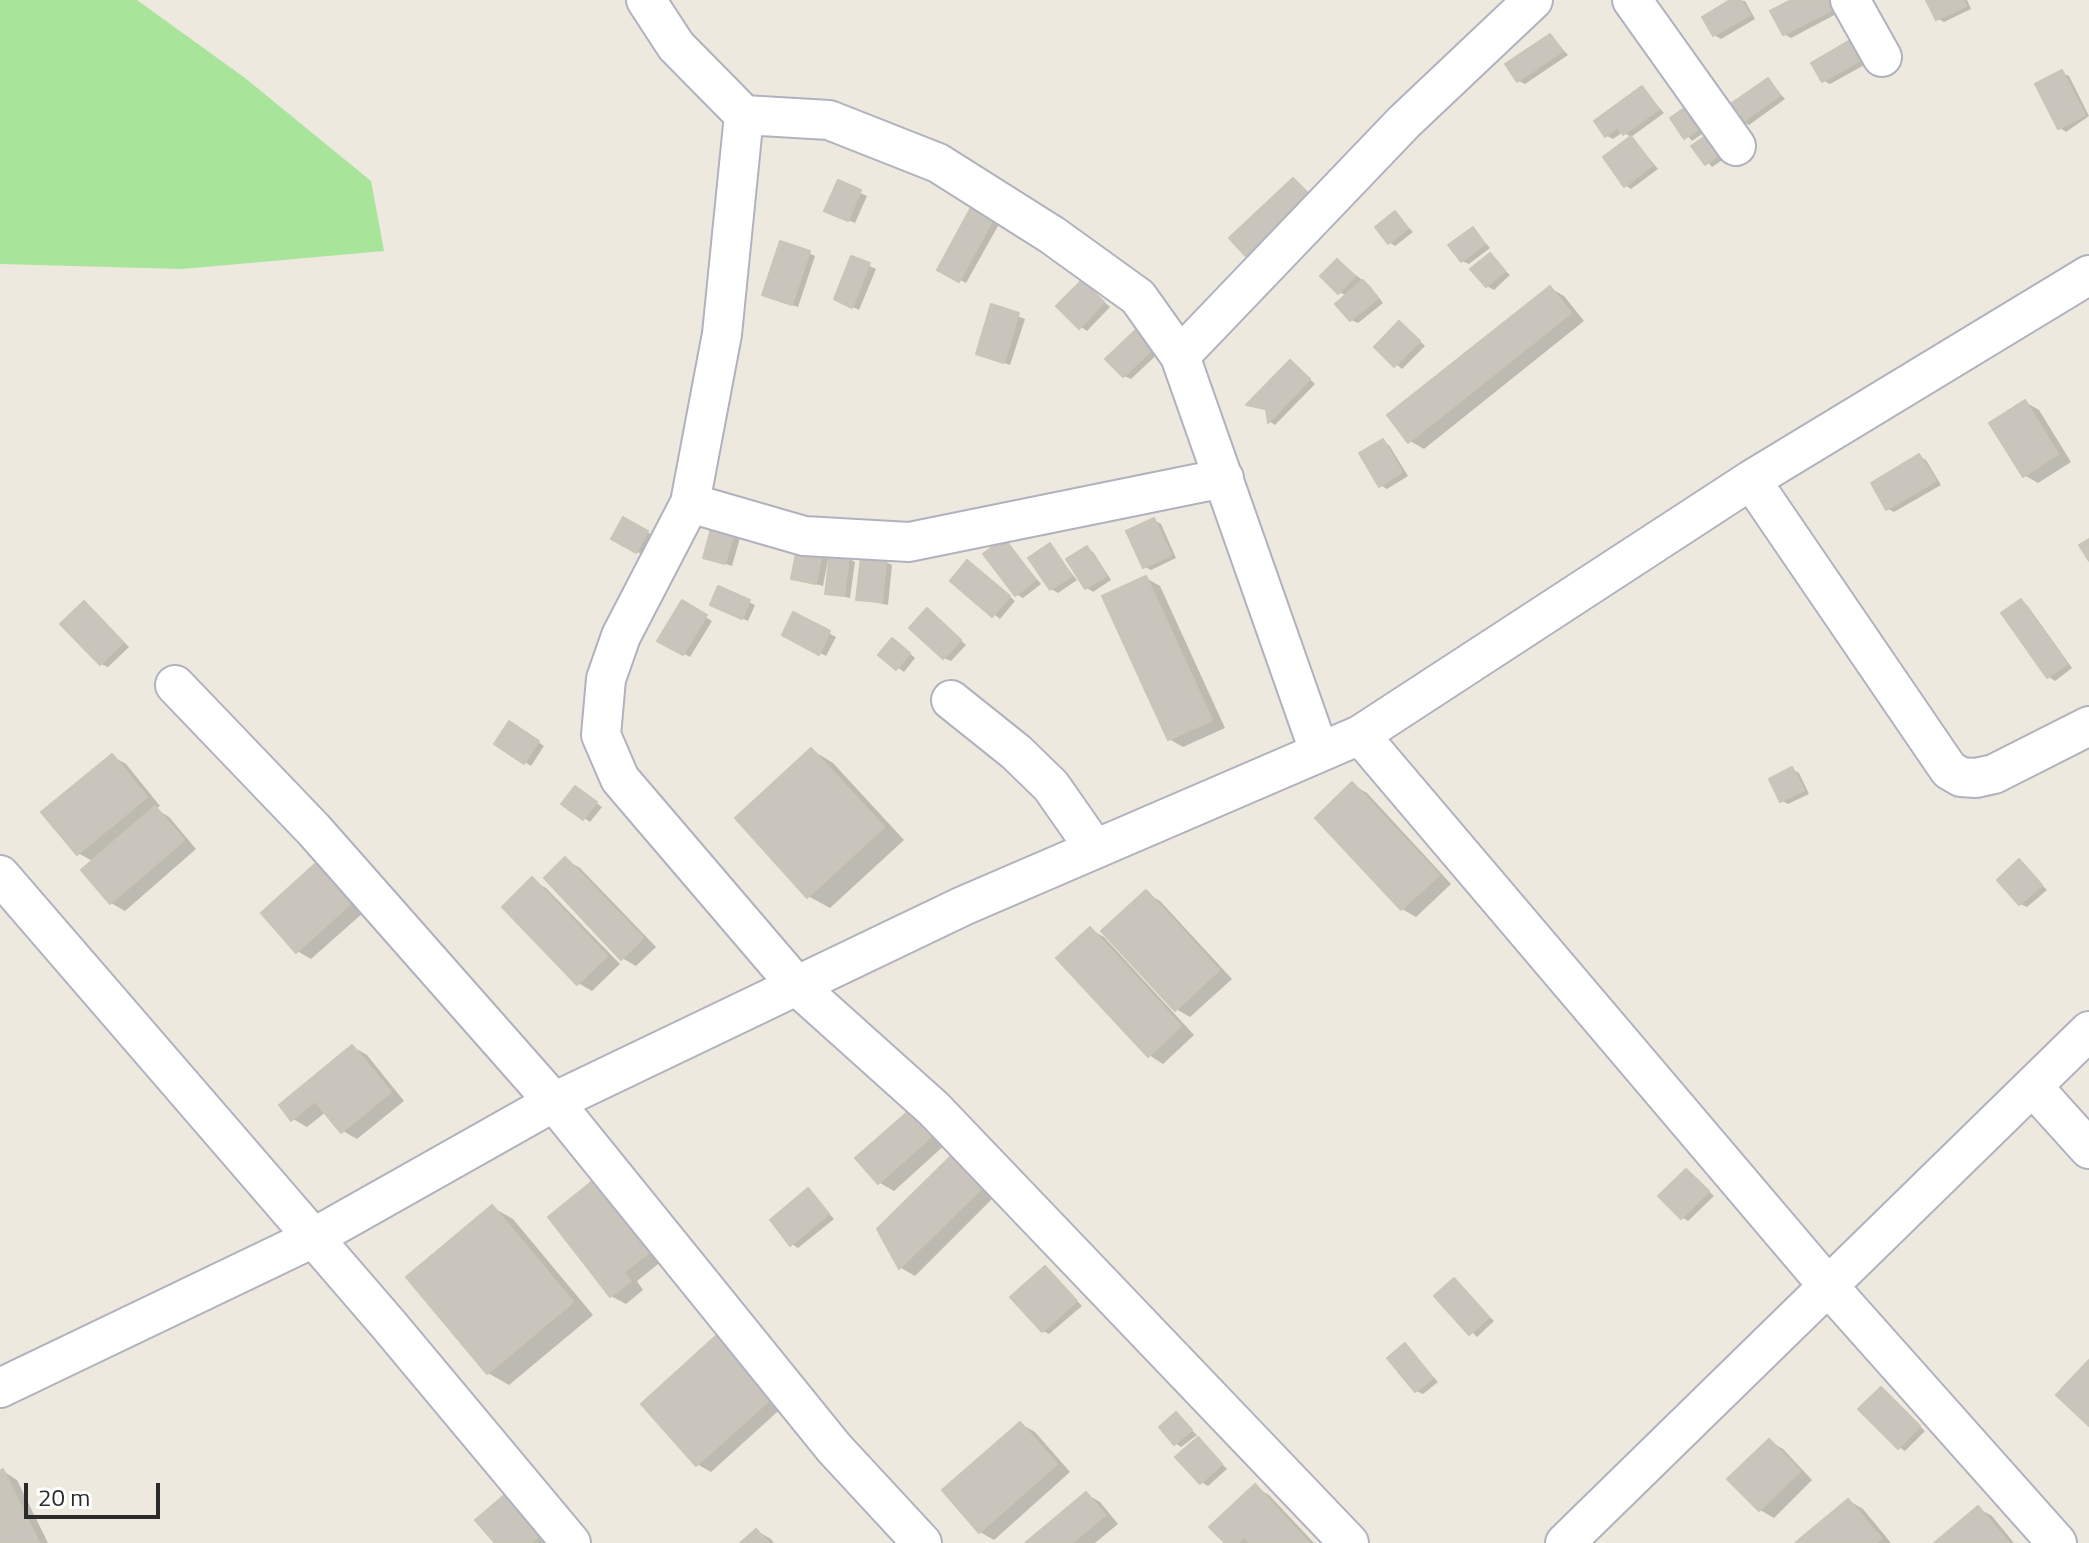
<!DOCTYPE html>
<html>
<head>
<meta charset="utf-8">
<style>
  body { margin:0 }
  #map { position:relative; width:2089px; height:1543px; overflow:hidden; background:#ede9de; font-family:"Titillium Web",sans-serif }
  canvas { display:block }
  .scale { position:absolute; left:24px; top:1483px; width:136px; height:36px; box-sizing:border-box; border:4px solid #2b2b2b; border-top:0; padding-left:10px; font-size:24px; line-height:28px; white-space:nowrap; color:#2b2b2b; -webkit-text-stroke:6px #fff; paint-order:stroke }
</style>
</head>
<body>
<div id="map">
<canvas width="2089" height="1543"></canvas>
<div class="scale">20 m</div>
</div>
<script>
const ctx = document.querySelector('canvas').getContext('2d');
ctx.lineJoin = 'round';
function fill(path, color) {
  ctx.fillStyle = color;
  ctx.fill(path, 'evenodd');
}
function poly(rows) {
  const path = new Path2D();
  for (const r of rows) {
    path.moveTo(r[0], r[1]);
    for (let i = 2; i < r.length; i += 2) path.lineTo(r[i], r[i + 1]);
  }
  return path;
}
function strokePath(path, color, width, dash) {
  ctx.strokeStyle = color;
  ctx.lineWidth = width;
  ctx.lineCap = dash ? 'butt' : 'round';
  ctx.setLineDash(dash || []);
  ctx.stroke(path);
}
fill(poly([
  [0,0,137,0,245,78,371,181,384,251,182,269,0,264]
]), '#a8e49a');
fill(poly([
  [1734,0,1745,1,1755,19,1721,39,1714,35],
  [1795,0,1834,0,1840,12,1791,38,1784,34],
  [1928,0,1967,0,1971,9,1944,22,1937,18],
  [1550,36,1568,55,1525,84,1519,81],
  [1850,43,1856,46,1866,64,1830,84,1824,81],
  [2062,73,2069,76,2089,116,2066,132,2060,128],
  [1768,80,1785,99,1749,125,1743,122,1743,113],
  [1642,89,1664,113,1631,137,1623,132,1613,139,1607,136,1597,122],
  [1673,118,1712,127,1692,141],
  [1632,138,1658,169,1631,189,1625,185],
  [1694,146,1731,154,1712,167],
  [839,183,867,196,855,223,833,214],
  [976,203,1003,217,966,283,940,269],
  [1395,213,1413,232,1395,246,1389,242],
  [1473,229,1490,248,1469,264,1462,261],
  [809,253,815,256,798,307,771,298],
  [1490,256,1510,275,1494,290,1487,286],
  [852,258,876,269,859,310,843,302],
  [1343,265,1370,286,1383,303,1358,323,1351,320,1347,296,1339,292],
  [1082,282,1110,307,1087,331,1081,327],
  [1550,288,1564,296,1584,321,1424,449,1410,441],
  [992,307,1025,319,1010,365,978,353],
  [1400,323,1425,346,1402,369,1376,347],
  [1149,330,1165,347,1131,379,1124,376],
  [1291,362,1315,384,1275,425,1270,422,1268,411,1249,405],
  [2025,402,2039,410,2071,462,2038,483,2024,475],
  [1383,442,1389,445,1408,476,1387,489,1380,485],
  [1919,456,1926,460,1941,485,1894,512,1888,509],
  [624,519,654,536,643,555,613,539],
  [1154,520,1161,524,1176,558,1151,570,1144,566],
  [716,521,742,531,732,566,705,557],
  [1004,540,1041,584,1023,598,1016,594],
  [1050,546,1077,580,1058,593,1051,589],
  [1087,549,1093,552,1111,580,1093,592,1087,588],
  [822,554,831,560,848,558,855,562,850,598,827,593,831,560,828,560,823,586,793,578],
  [886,562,892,565,888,605,858,599],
  [974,566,1015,601,1000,619,953,581],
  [1146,578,1160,586,1225,728,1183,747,1169,739],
  [2021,601,2027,605,2072,668,2055,681,2049,677],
  [749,602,755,605,748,621,719,608],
  [85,603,129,647,108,667,101,664],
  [682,603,712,621,690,657,660,640],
  [794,614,836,637,826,656,784,634],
  [933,615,966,645,951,661,944,658],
  [899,644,915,658,904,672,881,655],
  [516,727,544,746,531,766,497,743],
  [812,750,833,763,904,840,830,908,808,896],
  [112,756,126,764,160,806,156,809,169,817,196,849,125,911,111,903,94,862,78,853],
  [1792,769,1799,773,1809,794,1788,804,1782,801],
  [1353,785,1367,793,1451,884,1416,917,1402,909],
  [581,792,602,807,590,822,564,804],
  [566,860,580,868,656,947,636,966,622,958],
  [2019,862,2047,890,2027,907,2020,904],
  [316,866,330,874,364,912,311,959,297,951],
  [532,880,546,888,620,964,592,991,578,983],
  [1146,893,1160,901,1232,979,1190,1017,1176,1009],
  [1090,929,1104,937,1194,1035,1163,1064,1149,1055],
  [353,1047,367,1055,404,1101,357,1139,343,1131,326,1112,307,1127,293,1119],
  [911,1111,947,1143,894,1191,880,1183,858,1159],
  [957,1153,1000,1191,915,1276,901,1268,880,1229],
  [1687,1171,1714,1196,1688,1221,1682,1217],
  [595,1182,663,1260,637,1281,643,1290,626,1304,611,1296],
  [809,1191,834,1219,798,1248,792,1244],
  [492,1207,513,1219,593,1315,509,1385,488,1373],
  [1046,1268,1082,1306,1049,1334,1043,1331],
  [1454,1281,1494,1321,1477,1337,1437,1297],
  [719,1337,786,1404,711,1472,697,1464],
  [1405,1345,1438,1382,1423,1394,1416,1391],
  [1887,1394,1925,1431,1905,1451,1899,1447],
  [1176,1415,1197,1435,1181,1447,1175,1443],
  [1021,1424,1035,1432,1070,1472,994,1540,980,1532,945,1490],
  [1198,1439,1227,1469,1208,1486,1201,1482],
  [1769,1441,1783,1449,1812,1480,1774,1518,1760,1510],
  [3,1471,17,1480,48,1543,0,1543],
  [1255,1487,1269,1495,1314,1543,1227,1543],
  [508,1494,554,1543,498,1543],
  [1086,1494,1100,1502,1118,1524,1095,1543,1028,1543],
  [1849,1501,1863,1509,1891,1543,1798,1543],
  [1978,1508,1992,1516,2014,1543,1937,1543],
  [757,1531,771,1539,774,1543,743,1543]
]), '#0003');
const building = poly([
  [1730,0,1741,0,1750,15,1713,36,1702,17,1730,0],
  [1791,0,1830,0,1835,8,1783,35,1770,11,1791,0],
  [1926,0,1963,0,1966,6,1936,20,1926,0],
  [1550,34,1563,51,1517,82,1505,64,1550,34],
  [1850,40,1861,60,1822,82,1811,63,1850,40],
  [2062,70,2085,115,2058,129,2035,84,2062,70],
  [1768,78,1780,95,1741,123,1741,114,1729,105,1768,78],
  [1642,86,1659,109,1623,135,1618,127,1605,137,1594,121,1642,86],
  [1693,102,1707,123,1684,139,1670,118,1693,102],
  [1713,131,1726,150,1705,165,1691,146,1713,131],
  [1631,136,1653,165,1624,187,1603,157,1631,136],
  [1293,178,1318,203,1253,264,1229,238,1293,178],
  [838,180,861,190,848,221,824,211,838,180],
  [975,200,997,212,959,282,937,270,975,200],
  [1395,211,1408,228,1388,244,1375,227,1395,211],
  [1473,227,1485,244,1461,262,1448,245,1473,227],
  [780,241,810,251,792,305,762,295,780,241],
  [1490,253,1505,271,1486,287,1470,269,1490,253],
  [851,256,870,263,852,308,834,299,851,256],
  [1337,259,1355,276,1338,294,1320,276,1337,259],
  [1082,280,1104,302,1079,329,1056,306,1082,280],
  [1363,280,1378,298,1350,321,1335,304,1363,280],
  [1550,286,1571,313,1408,443,1387,415,1550,286],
  [991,304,1019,313,1004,363,976,354,991,304],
  [1399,321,1420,341,1394,367,1374,347,1399,321],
  [1142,324,1159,343,1123,377,1105,359,1142,324],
  [1290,360,1310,379,1268,423,1266,409,1246,405,1290,360],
  [2025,400,2058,454,2023,477,1989,423,2025,400],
  [1383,439,1402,472,1379,487,1359,453,1383,439],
  [1919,454,1936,481,1886,510,1871,483,1919,454],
  [623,517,648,531,636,553,611,539,623,517],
  [714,518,736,525,725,564,703,558,714,518],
  [1154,518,1171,555,1143,568,1126,531,1154,518],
  [1004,538,1036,580,1015,596,983,554,1004,538],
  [2089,539,2089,561,2079,545,2089,539],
  [1050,543,1072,576,1050,590,1028,558,1050,543],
  [1087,546,1106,576,1085,589,1066,559,1087,546],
  [797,548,822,552,816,584,791,579,797,548],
  [830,553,849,556,844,596,825,594,830,553],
  [861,557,886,560,882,602,856,600,861,557],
  [967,560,1010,596,992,617,950,581,967,560],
  [1146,576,1212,720,1168,740,1102,596,1146,576],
  [718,586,750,600,742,619,710,605,718,586],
  [2021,599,2067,664,2047,678,2001,613,2021,599],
  [682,600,707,615,683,655,657,641,682,600],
  [84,601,123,642,100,665,60,624,84,601],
  [927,608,961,640,943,659,909,628,927,608],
  [793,612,830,631,819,655,782,635,793,612],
  [892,638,910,653,896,670,878,655,892,638],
  [509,721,539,741,524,764,494,744,509,721],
  [811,748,884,827,807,898,735,818,811,748],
  [112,754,147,797,77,855,41,812,112,754],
  [1792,767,1804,790,1780,802,1769,779,1792,767],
  [1352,782,1439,875,1401,910,1315,818,1352,782],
  [575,786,597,802,583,820,561,804,575,786],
  [155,806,184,840,110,904,81,870,155,806],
  [565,857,643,938,621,960,544,878,565,857],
  [2019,859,2042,885,2019,905,1997,880,2019,859],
  [316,863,351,903,296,953,261,913,316,863],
  [532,877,607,956,577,985,502,907,532,877],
  [1146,890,1219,970,1175,1011,1101,931,1146,890],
  [1090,927,1181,1026,1148,1057,1056,958,1090,927],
  [352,1045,391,1092,341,1133,315,1101,291,1121,279,1105,352,1045],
  [911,1109,934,1134,878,1184,855,1158,911,1109],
  [956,1151,988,1182,899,1269,877,1229,956,1151],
  [1686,1169,1709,1191,1681,1219,1658,1196,1686,1169],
  [595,1179,651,1251,624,1272,631,1281,610,1297,548,1217,595,1179],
  [808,1188,829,1214,790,1246,770,1220,808,1188],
  [492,1205,573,1302,487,1374,406,1277,492,1205],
  [1045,1266,1077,1301,1042,1332,1010,1297,1045,1266],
  [1454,1278,1489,1317,1469,1335,1434,1296,1454,1278],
  [718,1334,774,1396,696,1466,641,1404,718,1334],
  [1405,1343,1433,1378,1415,1392,1387,1358,1405,1343],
  [2089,1360,2089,1426,2056,1395,2089,1360],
  [1881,1387,1920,1426,1898,1449,1858,1409,1881,1387],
  [1176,1412,1192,1430,1174,1445,1159,1427,1176,1412],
  [1020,1422,1057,1464,979,1533,942,1490,1020,1422],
  [1198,1437,1222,1464,1200,1484,1175,1457,1198,1437],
  [1769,1439,1800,1471,1759,1511,1727,1479,1769,1439],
  [3,1469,39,1543,0,1543,0,1471,3,1469],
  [1255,1484,1309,1543,1250,1543,1244,1537,1238,1543,1225,1543,1209,1527,1255,1484],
  [508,1492,543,1532,531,1543,495,1543,475,1520,508,1492],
  [1086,1492,1105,1515,1072,1543,1025,1543,1086,1492],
  [1848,1499,1881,1538,1876,1543,1795,1543,1848,1499],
  [1978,1506,2009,1543,1934,1543,1978,1506],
  [756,1529,769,1543,740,1543,756,1529]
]);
fill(building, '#c9c5bd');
strokePath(building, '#c9c5b7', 2);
const street = poly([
  [646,0,676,46,744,115,829,120,938,163,1052,235,1138,297,1180,356,1319,751],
  [1632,0,1736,146],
  [1850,0,1882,57],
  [744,115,722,334,690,503,621,636,606,679,601,735,620,779,797,986,934,1109,1349,1543],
  [1180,356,1404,122,1533,0],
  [1751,480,1949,770,1961,777,1976,778,1994,774,2089,726],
  [690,503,804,536,909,542,1224,478],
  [175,685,314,830,554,1102,834,1448,922,1543],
  [951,700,1016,752,1051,786,1095,849],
  [1360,735,1829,1287,2057,1543],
  [0,875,388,1324,571,1543],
  [2033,1087,2089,1149],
  [0,1388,311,1239,554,1102,963,906,1360,735,1751,480,2089,275],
  [1565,1543,2089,1031]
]);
strokePath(street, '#b1b1bf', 42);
strokePath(street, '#fff', 38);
</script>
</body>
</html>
